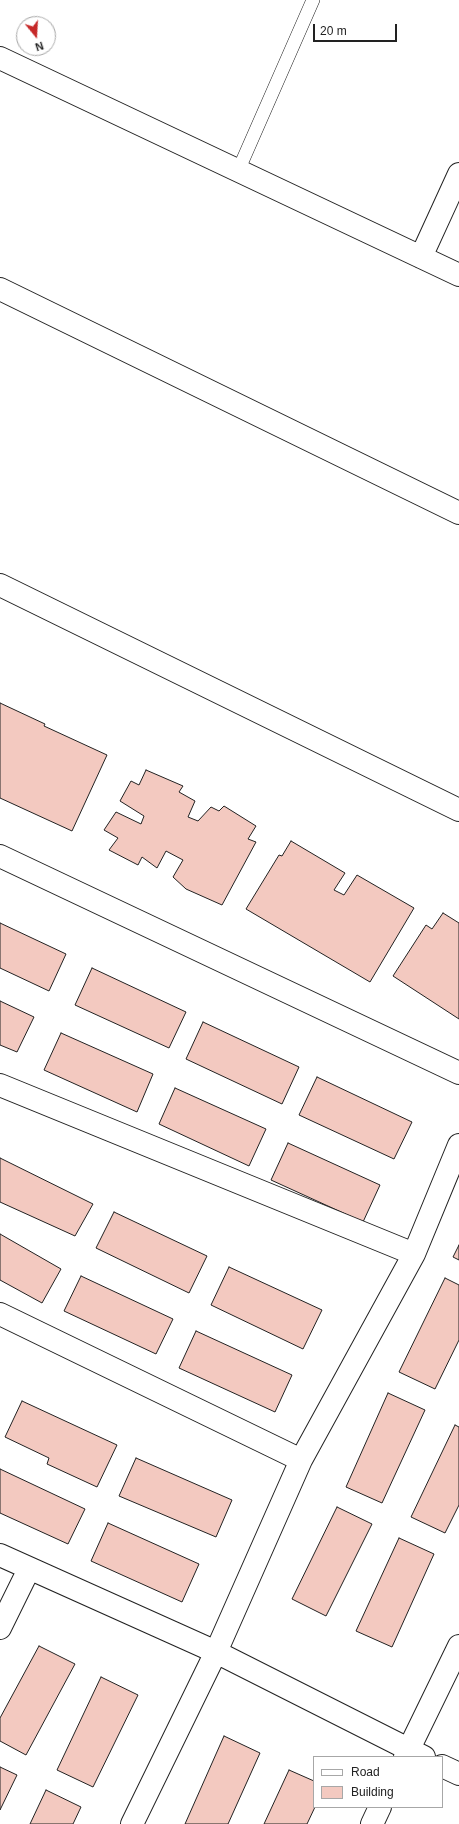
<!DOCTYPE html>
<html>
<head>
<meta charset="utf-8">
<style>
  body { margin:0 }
  #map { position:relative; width:459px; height:1824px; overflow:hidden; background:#fff; font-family:Arial,sans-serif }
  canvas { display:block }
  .legend { position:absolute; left:313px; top:1756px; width:130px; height:52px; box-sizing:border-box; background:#fff; border:1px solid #a7a7a7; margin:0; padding:5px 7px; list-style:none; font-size:12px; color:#222 }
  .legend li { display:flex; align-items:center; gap:8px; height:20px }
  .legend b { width:20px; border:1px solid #a7a7a7 }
  .north { position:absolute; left:16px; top:16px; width:40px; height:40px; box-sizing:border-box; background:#fff; border:1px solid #a7a7a7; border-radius:50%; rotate:162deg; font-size:11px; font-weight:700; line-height:16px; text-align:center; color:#222 }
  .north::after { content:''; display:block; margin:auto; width:14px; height:18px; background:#c62828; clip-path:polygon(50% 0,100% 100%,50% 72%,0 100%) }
  .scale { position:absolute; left:313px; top:24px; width:84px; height:18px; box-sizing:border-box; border:2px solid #222; border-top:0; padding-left:5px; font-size:12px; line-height:14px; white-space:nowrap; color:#222; -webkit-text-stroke:3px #fff; paint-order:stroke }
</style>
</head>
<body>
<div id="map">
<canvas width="459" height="1824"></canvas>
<ul class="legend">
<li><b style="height:5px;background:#fff"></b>Road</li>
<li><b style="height:11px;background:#f3c9c0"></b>Building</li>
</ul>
<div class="north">N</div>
<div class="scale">20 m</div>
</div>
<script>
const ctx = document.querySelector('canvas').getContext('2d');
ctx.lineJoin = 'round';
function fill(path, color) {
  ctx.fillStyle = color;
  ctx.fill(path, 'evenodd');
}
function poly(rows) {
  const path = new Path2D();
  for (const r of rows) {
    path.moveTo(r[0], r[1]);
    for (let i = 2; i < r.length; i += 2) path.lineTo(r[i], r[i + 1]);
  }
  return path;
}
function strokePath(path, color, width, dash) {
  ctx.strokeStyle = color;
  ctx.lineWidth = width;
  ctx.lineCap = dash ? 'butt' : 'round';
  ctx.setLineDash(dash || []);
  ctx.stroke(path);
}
const building = poly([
  [0,703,45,724,44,726,107,755,72,831,0,798,0,703],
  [146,770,183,786,179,792,195,801,188,817,198,821,211,807,219,811,224,806,256,826,248,839,256,842,222,905,186,889,173,877,183,860,166,851,157,868,142,857,138,865,109,850,118,838,104,830,116,812,141,824,144,816,120,801,131,781,139,785,146,770],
  [291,841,345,873,334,890,344,895,357,875,414,908,370,982,246,909,279,855,282,856,291,841],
  [443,913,459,923,459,1019,393,976,426,925,432,929,443,913],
  [0,923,66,954,49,991,0,968,0,923],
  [92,968,186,1012,169,1048,75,1005,92,968],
  [0,1001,34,1017,17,1052,0,1045,0,1001],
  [203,1022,299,1067,282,1104,186,1059,203,1022],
  [61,1033,153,1074,137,1112,44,1070,61,1033],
  [317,1077,412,1122,394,1159,299,1115,317,1077],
  [175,1088,266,1129,249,1166,159,1124,175,1088],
  [288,1143,380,1185,363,1222,271,1180,288,1143],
  [0,1158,93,1204,75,1236,0,1202,0,1158],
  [114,1212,207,1256,189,1293,96,1248,114,1212],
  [0,1234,61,1269,42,1303,0,1280,0,1234],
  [459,1245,459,1260,453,1257,459,1245],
  [229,1267,322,1310,303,1349,211,1305,229,1267],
  [81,1276,173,1319,156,1354,64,1311,81,1276],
  [445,1278,459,1285,459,1340,435,1389,399,1372,445,1278],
  [196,1331,292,1375,275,1412,179,1368,196,1331],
  [388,1393,425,1410,382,1503,346,1487,388,1393],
  [22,1401,117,1445,97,1487,47,1464,49,1458,5,1437,22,1401],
  [455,1425,459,1427,459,1505,445,1533,411,1517,455,1425],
  [136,1458,232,1500,216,1537,119,1496,136,1458],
  [0,1469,85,1509,68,1544,0,1513,0,1469],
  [337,1507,372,1524,326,1616,292,1599,337,1507],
  [108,1523,199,1564,182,1602,91,1561,108,1523],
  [399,1538,434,1554,392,1647,356,1631,399,1538],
  [39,1646,75,1664,26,1755,0,1741,0,1718,39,1646],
  [101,1677,138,1695,93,1787,57,1770,101,1677],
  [224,1736,260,1753,228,1824,185,1824,224,1736],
  [0,1767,17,1775,0,1810,0,1767],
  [289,1770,314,1781,315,1807,307,1824,264,1824,289,1770],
  [46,1790,81,1807,73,1824,30,1824,46,1790]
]);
fill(building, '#f3c9c0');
strokePath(building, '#222', 1);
const lane = poly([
  [238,171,313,0]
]);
const street = poly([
  [0,58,459,275],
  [421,257,459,174],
  [0,289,459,513],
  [0,585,459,810],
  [0,856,459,1073],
  [0,1085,414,1254],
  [0,1314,301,1460],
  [0,1555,216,1652,424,1757],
  [0,1628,29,1569],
  [405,1757,459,1646],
  [442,1766,459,1774],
  [132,1824,216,1652,301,1460,414,1254,459,1145],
  [372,1824,380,1807]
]);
strokePath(lane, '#222', 14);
strokePath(street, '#222', 24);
strokePath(lane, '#fff', 13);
strokePath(street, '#fff', 22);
</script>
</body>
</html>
